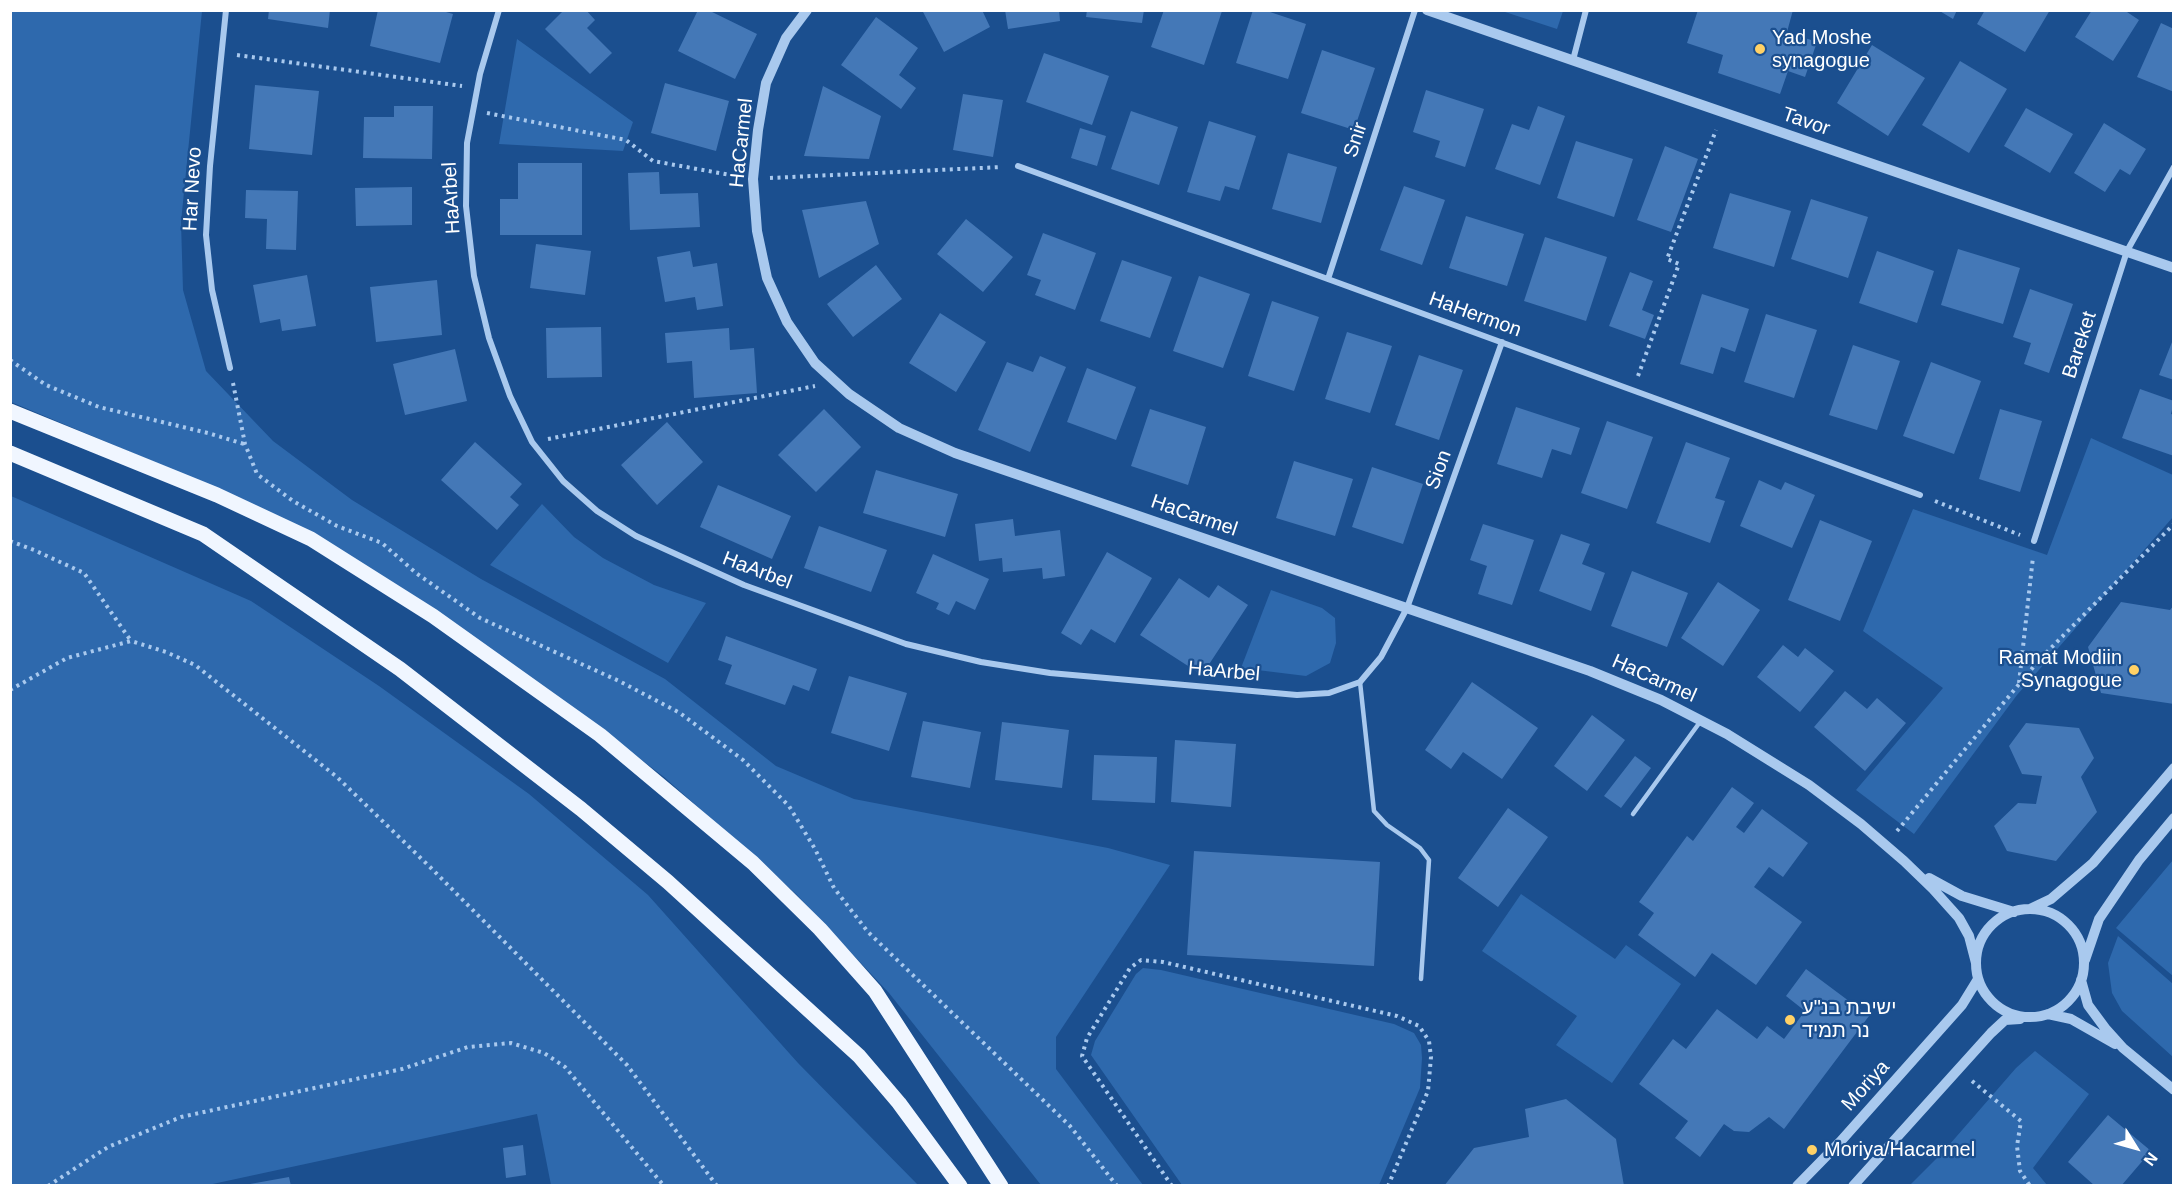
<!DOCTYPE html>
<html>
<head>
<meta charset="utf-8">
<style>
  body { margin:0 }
  #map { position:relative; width:2184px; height:1196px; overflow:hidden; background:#1b4f8f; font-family:Arial,sans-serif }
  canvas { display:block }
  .frame { position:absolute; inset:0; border:12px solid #fff; pointer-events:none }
  .north { position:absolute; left:2106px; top:1118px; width:60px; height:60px; -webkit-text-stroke:4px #1b4f8f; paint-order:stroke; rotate:127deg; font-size:16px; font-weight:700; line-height:24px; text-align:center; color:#fff }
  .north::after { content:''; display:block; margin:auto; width:21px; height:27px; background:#fff; clip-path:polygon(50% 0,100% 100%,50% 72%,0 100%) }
</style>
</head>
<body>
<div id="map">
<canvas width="2184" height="1196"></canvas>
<div class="frame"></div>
<div class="north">N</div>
</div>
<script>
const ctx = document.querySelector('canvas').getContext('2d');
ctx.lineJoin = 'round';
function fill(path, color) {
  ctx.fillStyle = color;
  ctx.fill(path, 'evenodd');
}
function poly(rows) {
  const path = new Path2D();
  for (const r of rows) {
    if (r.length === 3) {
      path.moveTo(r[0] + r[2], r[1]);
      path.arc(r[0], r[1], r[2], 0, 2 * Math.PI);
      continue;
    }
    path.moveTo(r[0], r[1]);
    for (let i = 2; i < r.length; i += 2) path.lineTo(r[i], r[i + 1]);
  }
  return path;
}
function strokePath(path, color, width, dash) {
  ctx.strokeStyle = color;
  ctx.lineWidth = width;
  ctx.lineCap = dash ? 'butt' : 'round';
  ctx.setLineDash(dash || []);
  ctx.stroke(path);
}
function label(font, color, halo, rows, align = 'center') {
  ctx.font = font + ' Arial,Heebo,sans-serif';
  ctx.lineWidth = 4.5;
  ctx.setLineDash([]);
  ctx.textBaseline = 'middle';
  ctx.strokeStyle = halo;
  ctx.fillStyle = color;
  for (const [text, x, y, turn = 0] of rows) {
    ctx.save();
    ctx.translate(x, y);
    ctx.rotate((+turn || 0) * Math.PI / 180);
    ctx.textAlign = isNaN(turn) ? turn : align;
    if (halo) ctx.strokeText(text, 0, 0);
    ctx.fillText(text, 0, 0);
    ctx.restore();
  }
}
fill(poly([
  [10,11,202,11,181,222,183,290,206,371,273,441,352,500,481,579,665,679,776,766,854,799,1108,848,1170,865,1056,1037,1056,1069,1143,1185,1041,1185,889,993,796,894,664,777,544,686,207,484,11,402],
  [1502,11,1563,11,1557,29],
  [517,39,633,122,623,151,499,144],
  [2091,438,2173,475,2173,517,2017,695,1914,834,1856,790,1943,688,1863,631,1913,509,2047,555],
  [11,496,251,601,379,686,529,794,648,895,798,1063,918,1185,551,1185,537,1114,208,1185,11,1185],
  [542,504,574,537,603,558,654,585,706,603,668,663,490,565],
  [1271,590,1322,608,1335,618,1336,643,1330,663,1306,676,1241,668],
  [2173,860,2173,976,2116,928],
  [1521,894,1615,959,1626,945,1681,984,1612,1083,1556,1045,1577,1016,1482,951],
  [2118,936,2173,984,2173,1057,2122,1011,2112,993,2108,963],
  [1143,968,1161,970,1394,1024,1414,1033,1421,1045,1422,1058,1420,1088,1379,1185,1182,1185,1091,1055,1095,1041,1136,974],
  [2035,1051,2089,1094,2033,1168,2047,1185,1910,1185,1943,1152,2016,1068]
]), '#2e69ad');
fill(poly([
  [269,10,330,10,328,28,268,19],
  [378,10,439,10,453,14,440,63,370,46],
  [564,10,586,10,595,20,587,28,612,53,590,74,545,29],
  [698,10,708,10,757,34,735,79,678,51],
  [922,10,982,10,990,27,944,52],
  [1005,10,1059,10,1060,21,1008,29],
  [1087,10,1144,10,1142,23,1086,17],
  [1164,10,1222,11,1204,65,1151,47],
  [1253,10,1264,10,1306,24,1288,79,1236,63],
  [1698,10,1793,10,1787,32,1817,42,1805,77,1788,71,1780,94,1718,73,1723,55,1687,43],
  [1938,10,1957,10,1953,19],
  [1985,10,2050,10,2025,52,1977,24],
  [2092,10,2124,10,2139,20,2113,61,2075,37],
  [876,17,918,48,899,75,916,88,901,109,841,65],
  [2161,23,2174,29,2174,92,2137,77],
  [1872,45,1925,78,1888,136,1837,103],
  [1322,50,1375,68,1354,130,1301,113],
  [1044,53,1109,76,1092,125,1026,102],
  [1960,61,2007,89,1969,153,1922,125],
  [665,83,729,101,716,151,651,133],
  [255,85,319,91,312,155,249,149],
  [823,86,881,116,869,159,804,156],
  [1426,90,1484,109,1465,167,1435,157,1440,141,1413,132],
  [963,94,1003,100,993,157,953,150],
  [394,106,433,106,432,159,363,158,364,117,394,117],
  [1538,106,1565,116,1540,185,1495,169,1512,124,1529,130],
  [2026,108,2073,134,2050,173,2004,146],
  [1131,111,1178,127,1159,185,1111,169],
  [1209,121,1256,136,1239,190,1225,186,1220,201,1187,192],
  [2104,123,2146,149,2130,175,2120,169,2105,192,2074,173],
  [1080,128,1106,136,1097,166,1071,158],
  [1576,141,1633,159,1614,217,1557,198],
  [1665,146,1698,159,1671,232,1637,220],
  [1288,153,1337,167,1321,223,1272,209],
  [518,163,582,163,582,235,500,235,500,199,518,199],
  [659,172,660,194,698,193,700,227,630,230,628,173],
  [1404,186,1445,200,1422,265,1380,250],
  [412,187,412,225,356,226,355,188],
  [246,190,298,191,296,250,266,249,267,219,245,218],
  [1730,193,1791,211,1774,267,1713,248],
  [1811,199,1868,217,1848,278,1791,259],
  [866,201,879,244,819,278,802,210],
  [1466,216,1524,234,1507,286,1449,268],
  [966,219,1013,257,983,292,937,254],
  [1043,233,1096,253,1075,310,1035,295,1041,280,1027,275],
  [1545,237,1607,257,1586,321,1524,301],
  [536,244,591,251,585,295,530,288],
  [1958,249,2020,268,2003,324,1941,305],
  [690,251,693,267,717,263,723,306,697,310,695,297,665,302,657,257],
  [1877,251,1934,271,1917,323,1859,303],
  [1122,260,1172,277,1150,338,1100,321],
  [876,265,902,299,853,337,827,304],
  [1630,272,1653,281,1642,310,1654,315,1645,339,1609,326],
  [307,275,316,326,282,331,280,319,260,323,253,285],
  [1199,276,1250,294,1223,368,1173,351],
  [437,280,442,335,376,342,370,287],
  [2030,289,2073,304,2049,373,2024,364,2031,343,2013,337],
  [1702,294,1749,309,1735,352,1721,347,1713,374,1680,364],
  [1272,301,1319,317,1294,391,1248,376],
  [940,313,986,342,956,392,909,363],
  [1766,314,1817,330,1794,398,1744,382],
  [601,327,602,377,547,378,546,328],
  [729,328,730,350,754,348,757,393,694,398,692,361,667,363,665,333],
  [1347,332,1392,346,1370,413,1325,399],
  [2174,337,2174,380,2159,375],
  [1853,345,1900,361,1877,430,1829,415],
  [455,349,467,401,405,415,393,364],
  [1419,355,1463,370,1439,440,1395,425],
  [1040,356,1066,367,1030,452,978,430,1007,362,1033,372],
  [1931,362,1981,381,1954,454,1903,436],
  [1087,368,1136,387,1116,440,1067,422],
  [2140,389,2174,401,2171,414,2174,415,2174,456,2122,438],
  [1516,407,1580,428,1571,455,1552,449,1542,478,1497,464],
  [824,409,861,447,816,492,778,455],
  [1150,409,1206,427,1188,485,1131,466],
  [2000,409,2042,421,2020,492,1979,479],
  [1607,421,1653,437,1627,509,1581,493],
  [667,422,703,462,657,505,621,465],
  [475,442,522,484,510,497,519,505,497,530,441,480],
  [1686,442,1730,458,1715,498,1725,501,1710,543,1656,523],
  [1294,461,1353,479,1335,536,1276,518],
  [1372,467,1423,484,1403,544,1352,527],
  [876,470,958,494,945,537,863,513],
  [1759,480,1781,490,1785,482,1815,495,1792,548,1740,526],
  [718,485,791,516,772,559,700,527],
  [1013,519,1015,536,1060,530,1065,576,1043,579,1042,568,1003,572,1002,558,979,561,975,524],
  [1820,520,1872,541,1840,621,1788,600],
  [1483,524,1534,540,1512,605,1478,594,1487,566,1470,560],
  [819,526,887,550,871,592,804,568],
  [1561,534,1590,544,1582,564,1605,573,1591,611,1539,591],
  [1107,552,1152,578,1115,643,1091,629,1081,645,1061,633],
  [933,554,989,579,975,610,956,601,949,615,936,609,939,603,916,593],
  [1632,571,1688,593,1667,647,1611,626],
  [1179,578,1209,598,1218,585,1248,605,1202,675,1140,635],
  [1718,582,1760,610,1723,666,1681,638],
  [2121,602,2170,610,2174,605,2174,704,2101,693,2088,647],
  [726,636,817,669,809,691,793,685,785,705,725,684,732,665,718,660],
  [1783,645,1798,657,1805,648,1834,671,1800,712,1757,677],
  [849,676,907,693,889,751,831,733],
  [1472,682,1538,728,1502,779,1463,752,1451,769,1425,750],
  [1845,691,1867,709,1877,698,1906,723,1865,771,1814,727],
  [1592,715,1625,740,1587,791,1554,766],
  [923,721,981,732,970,788,911,777],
  [1002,722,1069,730,1062,788,995,780],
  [2026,723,2079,728,2094,758,2081,777,2097,812,2056,861,2007,851,1994,826,2018,803,2036,804,2042,776,2022,774,2009,746],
  [1175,740,1236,744,1231,807,1171,802],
  [1094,755,1157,757,1155,803,1092,800],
  [1635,756,1651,768,1621,808,1604,796],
  [1732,787,1754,803,1736,827,1744,833,1762,809,1808,843,1783,877,1769,867,1754,887,1802,922,1756,985,1712,953,1695,977,1638,935,1654,913,1639,902,1687,836,1693,841],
  [1508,808,1548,837,1498,907,1458,878],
  [1194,851,1380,862,1374,966,1187,955],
  [1806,969,1869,1016,1784,1129,1769,1117,1749,1132,1734,1131,1724,1124,1700,1157,1675,1138,1688,1121,1639,1084,1673,1039,1686,1049,1717,1009,1757,1039,1767,1026,1784,1039,1805,1011,1786,996],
  [1566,1099,1616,1139,1624,1186,1444,1186,1474,1148,1529,1137,1525,1109],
  [2108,1115,2151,1151,2121,1186,2095,1186,2068,1162],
  [523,1145,526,1175,506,1178,503,1148],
  [289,1177,291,1186,250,1186,250,1184]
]), '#4478b7');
strokePath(poly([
  [237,55,462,86],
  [487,113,626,140,653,161,736,176],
  [770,178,1002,167],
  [10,360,46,385,99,407,208,433,244,444],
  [1638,376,1679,264,1667,259,1716,130],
  [233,383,245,444,257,474,293,501,337,526,382,543,416,573,480,618,619,681,680,713,743,760,789,806,815,849,834,888,868,932,1070,1126,1117,1186],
  [548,439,815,386],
  [1935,501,2020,535],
  [10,541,34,550,84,573,131,641],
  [2019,683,2033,557],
  [10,690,67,658,131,641,166,652,195,665,337,777,431,868,627,1065,717,1186],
  [1897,831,2040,659,2174,524],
  [1972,1081,2021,1121,2017,1146,2020,1171,2030,1186],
  [48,1186,108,1147,181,1117,402,1069,468,1047,511,1043,544,1053,565,1067,664,1186],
  [1172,1186,1082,1056,1087,1038,1130,968,1141,960,1163,962,1397,1016,1419,1026,1429,1041,1431,1057,1428,1091,1388,1186]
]), '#a9c9ee', 4, [3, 4.5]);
strokePath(poly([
  [1360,682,1374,811,1387,825,1420,848,1429,860,1421,979],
  [1633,814,1700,722]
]), '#a9c9ee', 4.5);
strokePath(poly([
  [226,10,210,166,206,235,212,290,230,368],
  [499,10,480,74,467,143,466,206,474,276,489,338,510,396,532,442,563,481,597,511,636,536,744,585,906,644,981,662,1050,673,1297,695,1329,693,1360,682,1381,657,1407,608,1502,342],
  [1573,60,1586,10],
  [1018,166,1920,495],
  [1328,279,1415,10],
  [2034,541,2127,251,2174,167]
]), '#a9c9ee', 6);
strokePath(poly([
  [807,10,786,38,766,83,758,130,753,179,757,231,767,278,787,322,815,363,849,394,899,428,955,453,1590,671,1661,700,1727,734,1809,785,1861,824,1904,861,1933,889,1959,918,1969,936,1976,963],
  [1427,10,2174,268],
  [1929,878,1962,896,2014,912],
  [2030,909,2051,899,2093,863,2174,768],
  [2030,963,54],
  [2085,960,2099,919,2139,860,2174,818],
  [2081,980,2088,1005,2105,1028,2123,1048,2174,1090],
  [2048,1014,2071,1019,2115,1044],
  [1797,1186,1840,1142,1962,1005,1978,979],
  [1853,1186,1991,1033,2005,1020,2020,1019]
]), '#a9c9ee', 10);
strokePath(poly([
  [10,411,217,495,311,539,433,616,600,735,753,863,820,929,875,991,1001,1186],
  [10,453,203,534,400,669,581,809,668,882,859,1056,899,1103,960,1186]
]), '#f0f6ff', 15);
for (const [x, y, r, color] of [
  [1760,49,6,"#ffd166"],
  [2134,670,6,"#ffd166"],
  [1790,1020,6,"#ffd166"],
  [1812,1150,6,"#ffd166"]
]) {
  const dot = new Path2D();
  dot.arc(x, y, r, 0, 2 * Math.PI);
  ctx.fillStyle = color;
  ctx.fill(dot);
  strokePath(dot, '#1b4f8f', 2);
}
label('20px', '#fff', '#1b4f8f', [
  ["Yad Moshe",1772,38],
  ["synagogue",1772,61],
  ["Ramat Modiin",2122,658,"right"],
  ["Synagogue",2122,681,"right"],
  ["ישיבת בנ\"ע",1802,1008],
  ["נר תמיד",1802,1031],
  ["Moriya/Hacarmel",1824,1150]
], 'left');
label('20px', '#fff', '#1b4f8f', [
  ["Tavor",1806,122,19],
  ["Snir",1356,140,-72],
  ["HaCarmel",742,143,-84],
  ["Har Nevo",193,189,-87],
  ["HaArbel",452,198,-93],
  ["HaHermon",1475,315,20],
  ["Bareket",2080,345,-72],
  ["Sion",1439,470,-70],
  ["HaCarmel",1194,516,19],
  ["HaArbel",757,571,21],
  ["HaArbel",1224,672,5],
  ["HaCarmel",1654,679,24],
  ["Moriya",1866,1086,-48]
]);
</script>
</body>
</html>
